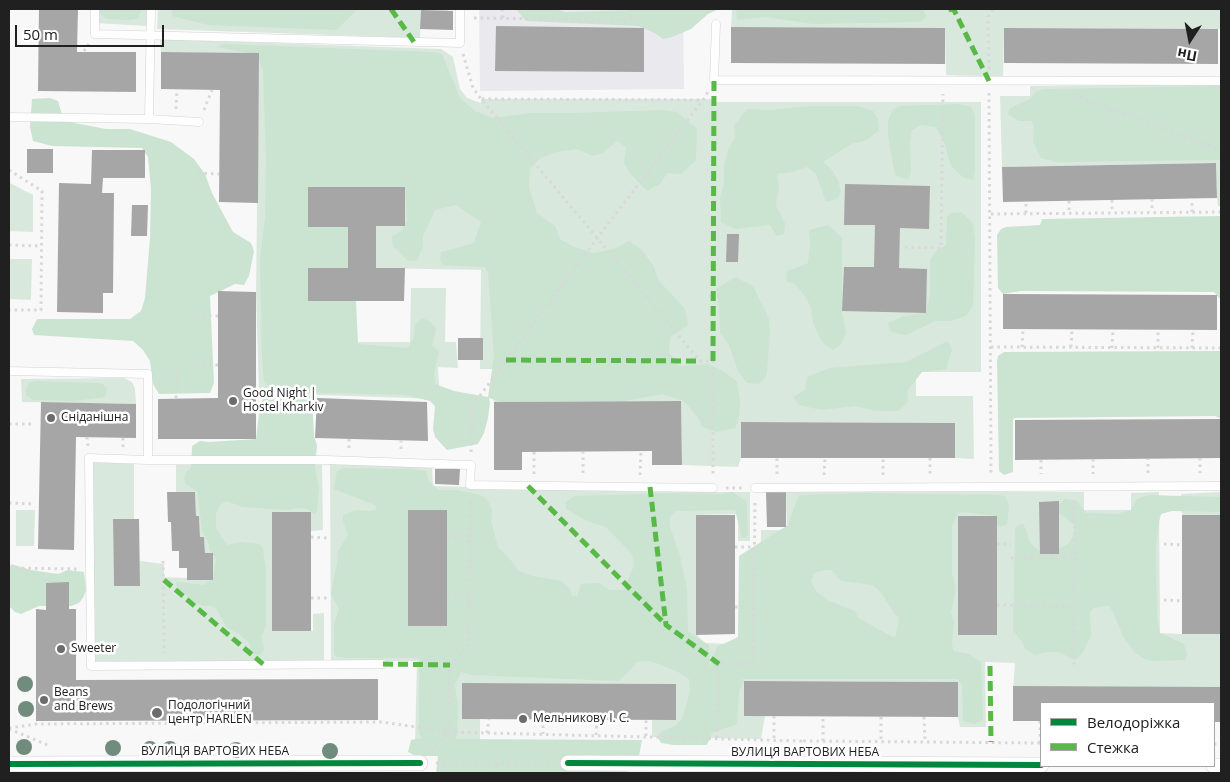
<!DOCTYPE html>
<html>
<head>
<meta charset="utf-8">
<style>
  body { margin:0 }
  #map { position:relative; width:1230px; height:782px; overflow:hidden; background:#f8f8f9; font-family:"Open Sans",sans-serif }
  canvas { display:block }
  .frame { position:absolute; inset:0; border:10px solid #202021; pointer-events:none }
  .legend { position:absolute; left:1040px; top:702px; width:175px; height:65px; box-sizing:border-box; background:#fff; border:1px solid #a6a6a6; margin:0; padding:6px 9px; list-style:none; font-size:15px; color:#202021 }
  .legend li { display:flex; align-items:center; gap:10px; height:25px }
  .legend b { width:25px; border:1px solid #a6a6a6 }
  .north { position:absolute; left:1165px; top:15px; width:50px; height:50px; -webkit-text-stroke:4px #fff; paint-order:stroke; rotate:191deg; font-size:14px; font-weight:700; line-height:20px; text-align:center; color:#202021 }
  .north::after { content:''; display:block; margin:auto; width:18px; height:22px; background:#202021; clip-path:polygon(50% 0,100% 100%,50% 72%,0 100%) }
  .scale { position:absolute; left:15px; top:25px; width:149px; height:22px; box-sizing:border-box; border:2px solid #202021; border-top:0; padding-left:6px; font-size:15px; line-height:18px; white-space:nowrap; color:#202021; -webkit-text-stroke:4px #fff; paint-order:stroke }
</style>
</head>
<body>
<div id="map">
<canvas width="1230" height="782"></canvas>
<div class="frame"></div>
<ul class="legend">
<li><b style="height:6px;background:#00873e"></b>Велодоріжка</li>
<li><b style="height:6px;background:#58b947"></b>Стежка</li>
</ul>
<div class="north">Пн</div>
<div class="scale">50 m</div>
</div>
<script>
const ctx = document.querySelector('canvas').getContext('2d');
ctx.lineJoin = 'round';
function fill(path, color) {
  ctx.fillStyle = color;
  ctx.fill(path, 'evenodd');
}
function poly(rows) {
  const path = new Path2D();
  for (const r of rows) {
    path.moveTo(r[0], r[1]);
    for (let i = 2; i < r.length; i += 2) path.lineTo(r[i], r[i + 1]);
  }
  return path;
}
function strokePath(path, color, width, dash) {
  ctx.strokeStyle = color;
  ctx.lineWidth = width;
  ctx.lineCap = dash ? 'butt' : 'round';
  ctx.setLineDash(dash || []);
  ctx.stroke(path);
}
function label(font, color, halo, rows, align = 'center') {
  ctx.font = font + ' "Open Sans",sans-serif';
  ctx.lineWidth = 5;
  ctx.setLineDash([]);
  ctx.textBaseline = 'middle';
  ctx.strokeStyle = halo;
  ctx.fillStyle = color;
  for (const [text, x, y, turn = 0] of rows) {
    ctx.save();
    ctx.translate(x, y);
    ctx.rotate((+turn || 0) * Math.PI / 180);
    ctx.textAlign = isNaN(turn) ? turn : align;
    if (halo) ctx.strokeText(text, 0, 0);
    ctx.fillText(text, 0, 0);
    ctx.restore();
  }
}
fill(poly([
  [479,9,683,9,684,89,480,91]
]), '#e9e9ee');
fill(poly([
  [95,9,147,9,147,26,95,23],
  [158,9,448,9,448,11,421,10,420,38,157,29],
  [732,9,1221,9,1221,29,1004,28,1003,77,946,75,945,28,731,27],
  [160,39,441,49,453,57,460,89,467,98,481,103,481,99,713,99,713,102,981,102,981,372,916,372,916,396,973,396,974,459,955,458,955,423,741,422,741,458,738,467,682,465,681,401,494,402,492,369,480,369,481,270,376,268,376,226,405,226,405,187,308,187,308,227,348,227,348,268,308,268,308,301,356,342,410,342,411,288,446,288,445,342,456,342,458,368,438,367,440,399,259,393,256,292,259,53,161,52],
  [1221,84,1221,206,1218,206,1217,198,1216,163,1002,167,1000,96,1030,96,1030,86],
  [10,183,33,195,33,232,9,231],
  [9,259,32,259,31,300,9,299],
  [124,378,132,382,135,389,136,404,22,402,21,379],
  [93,462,134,464,134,519,113,519,114,586,139,586,140,561,164,564,164,577,187,578,187,580,213,579,213,553,205,553,204,537,200,537,199,516,196,516,195,492,176,492,176,465,322,465,323,530,311,531,311,512,272,512,272,631,313,631,313,614,324,613,324,661,94,661],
  [330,464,432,467,433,486,646,492,750,492,750,541,738,541,738,514,696,515,696,634,705,643,758,645,761,530,787,530,786,491,1084,492,1084,510,1131,510,1131,493,1159,492,1160,633,1182,634,1182,515,1181,494,1221,492,1221,687,1013,689,1015,663,985,662,986,727,960,727,958,717,958,682,744,681,744,716,765,716,761,739,652,737,652,720,676,720,676,684,462,683,462,718,480,719,480,743,415,745,417,661,331,661],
  [16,510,35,510,34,546,16,546]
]), '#d9e8dc');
fill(poly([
  [100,9,141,9,141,11,137,19,128,20,106,19,100,13],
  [172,9,358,9,336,30,208,25,172,16],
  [516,9,556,9,565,12,636,10,638,9,719,9,708,14,691,29,672,37,663,39,655,33,638,26,526,21],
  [736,9,923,9,927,17,920,22,813,24,765,17,737,20],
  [223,44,434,52,442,54,460,98,475,111,493,118,532,113,573,113,662,110,677,112,697,129,696,160,681,174,667,173,660,184,647,191,629,172,624,163,626,147,617,141,603,153,593,156,577,149,556,152,541,158,530,169,529,188,537,213,555,226,560,239,572,246,594,253,614,249,629,241,642,250,654,267,658,280,685,309,688,325,670,337,669,352,679,366,709,364,726,373,737,382,740,403,739,417,735,428,716,432,703,427,699,419,684,401,662,394,626,401,501,402,489,398,490,403,488,418,484,433,478,444,447,450,435,437,433,429,435,406,430,401,405,395,292,392,309,395,312,398,314,436,317,445,315,468,319,488,317,511,315,514,307,509,297,508,288,510,242,507,227,501,221,504,216,513,216,528,227,545,239,542,254,543,261,545,263,550,266,570,266,626,261,636,264,649,260,655,253,654,250,651,250,644,239,634,227,628,216,608,211,606,203,606,194,602,177,587,176,583,178,582,204,585,213,579,216,559,209,549,209,544,202,530,197,491,186,484,184,478,186,472,191,468,192,446,200,441,209,442,256,439,260,406,263,399,284,392,271,389,264,381,262,357,260,260,265,217,266,156,263,71,257,55,218,47],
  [308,187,405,187,407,220,402,231,392,236,393,246,407,260,417,261,423,246,423,236,435,210,456,205,481,222,474,243,441,252,440,259,442,265,485,267,488,273,494,356,488,397,454,391,435,384,434,373,439,351,432,346,436,329,430,321,421,318,415,325,414,337,408,348,358,344,356,301,308,301,308,268,348,268,348,227,308,227],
  [1221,86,1221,160,1057,162,1041,158,1033,141,1034,127,1031,121,1019,121,1008,114,1010,108,1030,99,1036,92,1043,89],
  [50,98,58,101,64,121,106,129,130,129,171,142,194,159,205,174,212,193,233,232,251,243,254,251,249,276,244,285,235,284,210,296,214,383,210,393,159,394,153,384,150,361,143,350,133,341,34,335,32,329,37,319,130,319,141,311,145,298,150,238,151,189,148,157,142,148,52,146,33,141,30,127,32,99],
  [958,104,971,107,975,116,975,170,973,180,964,178,951,166,945,145,936,127,921,125,912,130,910,141,911,172,908,180,895,175,888,136,888,121,893,109,900,106],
  [813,106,857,106,873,111,878,119,879,130,867,140,851,144,823,162,832,170,838,180,841,192,837,199,826,202,816,174,807,167,792,172,777,174,779,187,776,206,785,223,784,234,777,236,770,225,735,229,721,222,720,198,724,183,724,165,728,150,735,138,734,126,747,109,769,110],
  [961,212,973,223,975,240,973,306,966,316,950,321,935,321,906,335,891,332,888,323,904,316,926,313,930,295,930,260,936,251,946,245,947,217,951,213],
  [1221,216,1221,300,1214,292,1021,291,1003,294,998,288,997,235,1001,229,1006,227,1040,225,1042,219],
  [828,225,842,238,842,313,846,332,841,344,833,350,822,342,813,323,811,307,804,295,795,284,787,282,786,272,808,263,810,245,809,230],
  [735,277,753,286,769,319,770,333,767,372,765,378,759,384,747,383,738,371,729,345,720,333,719,305,716,289],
  [948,341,952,350,946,369,922,372,907,391,908,401,899,411,875,411,855,406,821,410,799,405,793,397,805,390,807,377,829,368,906,362],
  [1221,351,1221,419,1215,416,1014,418,1013,420,1013,472,1004,475,999,471,997,361,998,356,1004,352],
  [37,381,98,383,103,384,107,389,105,397,74,401,33,400,26,395,26,389,29,383],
  [344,468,411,469,426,471,428,479,438,490,457,490,483,496,489,503,492,510,491,521,498,547,509,558,519,571,533,576,562,581,570,589,572,596,577,596,581,584,600,583,609,590,623,590,634,566,632,554,606,527,589,522,566,509,566,502,575,496,674,493,722,494,732,492,746,501,747,506,748,534,745,538,742,538,735,510,675,511,670,518,670,527,680,556,687,590,688,631,697,638,709,645,710,667,717,647,738,637,739,556,788,525,799,495,860,493,1000,495,1006,497,1009,506,1007,524,1000,527,997,525,997,516,964,512,958,513,952,525,952,574,956,588,951,613,954,622,952,642,953,651,969,654,981,662,983,720,974,724,963,721,962,685,958,679,742,679,744,681,739,691,737,724,712,733,707,745,674,745,661,743,658,738,660,732,675,726,682,719,690,692,689,679,680,673,659,664,648,661,636,662,631,669,618,681,471,675,461,672,455,685,458,706,457,735,455,739,642,740,639,756,635,769,624,773,436,773,438,756,416,756,408,752,411,740,422,738,419,733,419,658,350,658,337,657,334,654,334,625,339,609,331,594,337,563,338,551,348,535,343,521,343,515,356,510,371,511,376,509,375,505,334,489,337,471],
  [825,570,831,570,842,581,873,585,883,595,894,614,898,616,899,621,895,638,858,618,855,611,827,600,816,591,811,582,814,573],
  [1149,495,1221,497,1221,514,1220,512,1172,511,1161,514,1159,522,1156,547,1157,619,1160,633,1184,644,1187,654,1185,660,1153,661,1145,659,1135,653,1123,636,1113,612,1109,606,1094,608,1090,612,1091,636,1082,654,1075,660,1059,652,1047,652,1035,655,1025,649,1022,642,1013,630,1015,528,1018,525,1023,524,1026,530,1029,541,1034,547,1044,553,1059,549,1069,543,1074,534,1074,525,1058,512,1059,505,1065,499,1077,501,1086,513,1117,514,1131,510,1137,499],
  [11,564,31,570,58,574,68,570,84,572,86,590,83,598,79,603,71,606,39,606,21,614,15,612,9,606,9,574]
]), '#cbe3d1');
fill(poly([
  [39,9,78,9,77,52,136,52,136,92,38,91],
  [421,10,453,11,453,30,420,29],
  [496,26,644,28,644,72,495,71],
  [731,27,945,28,945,64,731,63],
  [1004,28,1218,29,1218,64,1004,63],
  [161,52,259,53,258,203,219,202,220,90,161,89],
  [27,149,53,149,53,173,27,173],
  [92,150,145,150,145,178,103,178,102,193,114,193,113,293,103,293,103,313,57,312,59,183,91,184],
  [1216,163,1217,198,1003,202,1002,167],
  [845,184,930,186,929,229,900,228,899,268,927,269,926,313,842,311,844,267,874,267,875,225,844,225],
  [308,187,405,187,405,226,376,226,376,268,405,268,404,301,308,301,308,268,348,268,348,227,308,227],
  [132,205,148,205,147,236,131,236],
  [727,234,739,234,738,262,726,262],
  [218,291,256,292,256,439,158,439,158,399,218,398],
  [1003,294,1217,295,1217,330,1003,329],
  [458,338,483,338,483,360,458,360],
  [317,398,427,402,428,441,315,438],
  [681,401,682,465,652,465,652,451,522,452,522,470,494,470,494,402],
  [41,402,136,404,136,438,76,437,74,550,38,549],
  [1221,419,1221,458,1015,460,1015,420],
  [741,422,955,423,955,458,741,458],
  [435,469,460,469,459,485,435,484],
  [766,491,786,491,786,527,767,527],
  [167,492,195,492,196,516,199,516,200,537,204,537,205,553,213,553,213,580,187,580,187,568,179,568,179,551,172,551,171,522,168,522],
  [1059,501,1059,554,1040,554,1039,502],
  [408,510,447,510,447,626,408,626],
  [272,512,311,512,311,631,272,631],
  [696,515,735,515,735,634,696,635],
  [1182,515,1221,515,1221,634,1182,634],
  [958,516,997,516,997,635,958,635],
  [113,519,139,519,140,586,114,586],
  [69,582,69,609,76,609,76,680,378,679,378,720,36,721,36,609,46,610,46,583],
  [744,681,958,682,958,717,744,716],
  [462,683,676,684,676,720,462,719],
  [1013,686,1221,687,1221,722,1214,722,1214,703,1041,703,1041,721,1013,721]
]), '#a6a6a6');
const service = poly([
  [95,9,95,34,460,43,460,9],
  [716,24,714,80,1221,81],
  [9,117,149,119,199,122],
  [149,119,151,9],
  [9,371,148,374,148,460],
  [755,488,1221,486],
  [383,664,91,666,89,458,148,460,327,460,439,464,471,465,470,485,713,488]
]);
const minor = poly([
  [568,763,1041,765],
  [9,764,420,763],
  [1214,766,1221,766]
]);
strokePath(service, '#d2d2d3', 9);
strokePath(minor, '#d2d2d3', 16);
strokePath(poly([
  [502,9,503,19],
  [631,9,631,20],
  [474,18,642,20],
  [84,51,89,44],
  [463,54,473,88,481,99,700,361,713,361,713,476],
  [989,69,988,17,993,9],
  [989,93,991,474],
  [1074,95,1221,150],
  [482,99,703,100],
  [176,109,177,89],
  [204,110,212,90],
  [9,170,42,191,41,310,9,310],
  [198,173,219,174],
  [1152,199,1152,212],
  [1112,200,1112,212],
  [1069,201,1069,213],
  [1192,212,1192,198],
  [1026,213,1026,202],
  [991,214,1221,212],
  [9,245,41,246],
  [905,247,941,248,943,94],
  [196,315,218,316],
  [991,347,1221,348],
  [1022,347,1023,329],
  [1071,347,1072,330],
  [1112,348,1113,330],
  [1158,348,1158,330],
  [1192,348,1193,330],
  [196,364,218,365],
  [176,398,177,375],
  [9,424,35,424],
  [87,437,88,446],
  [401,440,401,449],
  [123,447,123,438],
  [349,448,349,439],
  [471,452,473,405,598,237,703,100,708,92],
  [930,458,930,475],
  [1200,458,1200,473],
  [1093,459,1093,474],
  [1041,460,1041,474],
  [583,473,583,452],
  [1148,473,1148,459],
  [534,474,534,452],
  [777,474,777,458],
  [640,475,641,451],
  [824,475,825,458],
  [883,475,883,458],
  [726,488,742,488],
  [1074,500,1075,557],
  [9,503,35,504],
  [311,537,327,538],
  [447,537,470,537],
  [997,544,1011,544],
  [1164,544,1182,545],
  [735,547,755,547],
  [1011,558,1075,557,1074,668],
  [163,561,164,653],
  [9,568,77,569],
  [447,597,469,597],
  [311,598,327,598],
  [1164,600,1182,601],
  [997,605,1075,606],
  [735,607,754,607],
  [774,716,774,740],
  [881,717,881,741],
  [924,717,925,742],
  [543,719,543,734],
  [9,728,36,724,383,722,448,732,450,665,469,645,470,498],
  [9,729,50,746],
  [487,733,489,719],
  [596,735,597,719],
  [646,736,646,720],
  [717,738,719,664,753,664,755,500],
  [823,741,823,717],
  [1040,743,1040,721],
  [1214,744,1221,744],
  [805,748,804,741,1041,743],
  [431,751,448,732,804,741],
  [436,763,552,763],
  [495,773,498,764]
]), '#d8d8d9', 3, [2.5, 4]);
strokePath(service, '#fefefe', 8);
strokePath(minor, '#fefefe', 15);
strokePath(poly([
  [391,9,414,42],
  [949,9,954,10,989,81],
  [506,360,700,361],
  [713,361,714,80],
  [528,486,666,625],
  [650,487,666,625,719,664],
  [164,580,264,665],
  [383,664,450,665],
  [990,666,991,742]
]), '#58b947', 5, [10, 5]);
strokePath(poly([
  [568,763,1041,765],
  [9,764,420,763]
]), '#00873e', 6);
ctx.fillStyle = '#708c7c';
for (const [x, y] of [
  [25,684],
  [26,709],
  [24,747],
  [113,748],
  [150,749],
  [170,749],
  [236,750],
  [330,751]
]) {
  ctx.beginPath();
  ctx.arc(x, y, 8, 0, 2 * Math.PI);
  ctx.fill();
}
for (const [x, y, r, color] of [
  [233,401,5,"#6c6c6d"],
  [51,418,5,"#6c6c6d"],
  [61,649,5,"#6c6c6d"],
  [44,700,5,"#6c6c6d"],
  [157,713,6,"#6c6c6d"],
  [523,719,5,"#6c6c6d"]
]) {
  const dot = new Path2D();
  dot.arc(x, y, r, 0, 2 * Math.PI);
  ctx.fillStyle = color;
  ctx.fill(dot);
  strokePath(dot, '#fff', 2);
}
label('12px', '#202021', '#fff', [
  ["Good Night |",243,394],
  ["Hostel Kharkiv",243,408],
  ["Сніданішна",61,418],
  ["Sweeter",71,649],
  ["Beans",54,693],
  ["and Brews",54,707],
  ["Подологічний",168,706],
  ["центр HARLEN",168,720],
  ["Мельникову І. С.",533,719]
], 'left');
label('12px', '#202021', '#fff', [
  ["ВУЛИЦЯ ВАРТОВИХ НЕБА",215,752],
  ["ВУЛИЦЯ ВАРТОВИХ НЕБА",805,753]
]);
</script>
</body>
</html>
